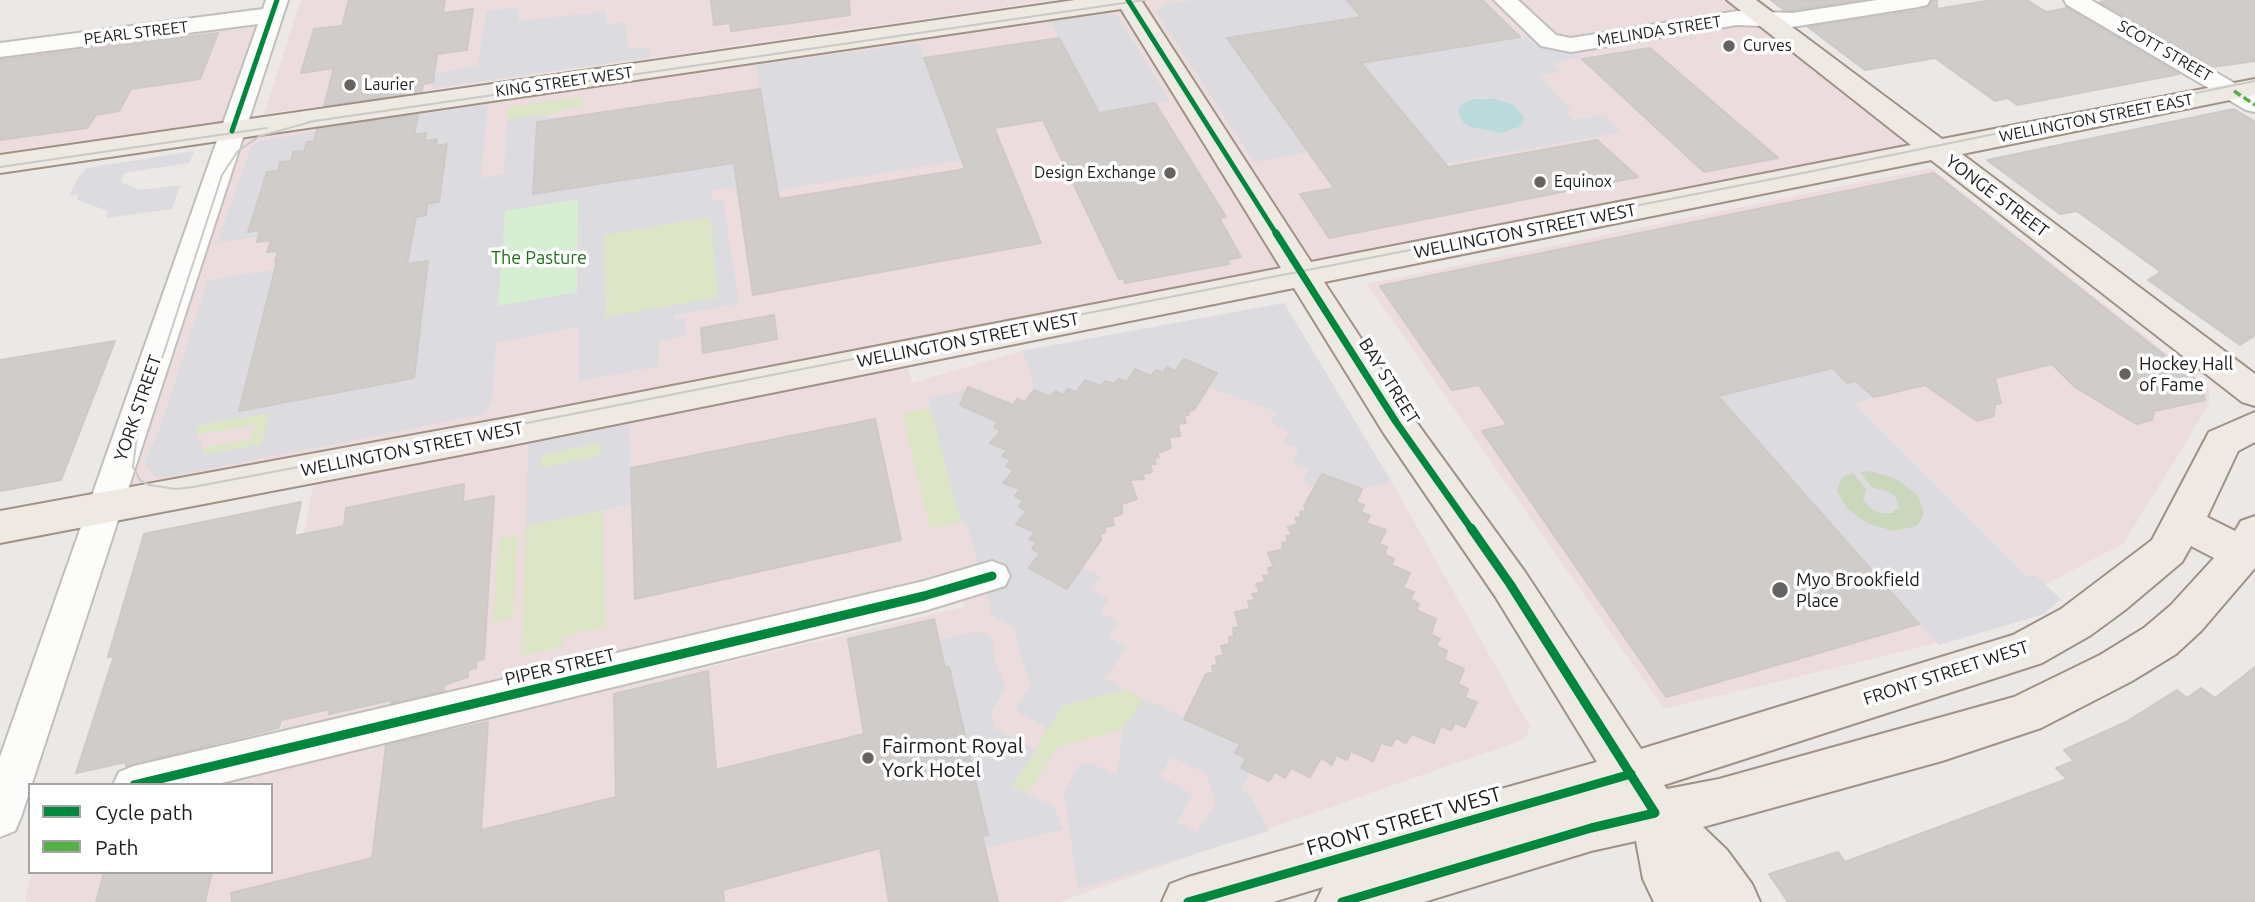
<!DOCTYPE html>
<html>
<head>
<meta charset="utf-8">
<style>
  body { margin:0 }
  #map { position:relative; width:2255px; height:902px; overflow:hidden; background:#ebe8e5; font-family:Ubuntu,sans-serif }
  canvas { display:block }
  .legend { position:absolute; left:28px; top:783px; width:245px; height:91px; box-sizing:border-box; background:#fff; border:2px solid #a4a4a4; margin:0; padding:9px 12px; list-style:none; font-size:21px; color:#1c1c1c }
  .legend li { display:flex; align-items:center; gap:14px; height:35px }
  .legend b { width:35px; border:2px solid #a4a4a4 }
</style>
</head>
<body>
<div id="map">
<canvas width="2255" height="902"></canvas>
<ul class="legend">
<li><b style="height:9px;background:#00873e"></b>Cycle path</li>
<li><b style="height:9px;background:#55b145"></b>Path</li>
</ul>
</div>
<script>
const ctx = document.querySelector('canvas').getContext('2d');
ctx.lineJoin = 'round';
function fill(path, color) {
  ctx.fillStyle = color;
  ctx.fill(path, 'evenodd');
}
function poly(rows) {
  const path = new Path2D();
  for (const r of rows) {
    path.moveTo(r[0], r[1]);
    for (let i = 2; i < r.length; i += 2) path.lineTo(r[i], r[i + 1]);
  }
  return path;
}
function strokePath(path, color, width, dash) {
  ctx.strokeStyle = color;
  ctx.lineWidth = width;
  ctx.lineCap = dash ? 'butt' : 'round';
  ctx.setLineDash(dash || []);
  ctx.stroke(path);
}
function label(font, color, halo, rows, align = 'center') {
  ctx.font = font + ' Ubuntu,sans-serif';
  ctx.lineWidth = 7;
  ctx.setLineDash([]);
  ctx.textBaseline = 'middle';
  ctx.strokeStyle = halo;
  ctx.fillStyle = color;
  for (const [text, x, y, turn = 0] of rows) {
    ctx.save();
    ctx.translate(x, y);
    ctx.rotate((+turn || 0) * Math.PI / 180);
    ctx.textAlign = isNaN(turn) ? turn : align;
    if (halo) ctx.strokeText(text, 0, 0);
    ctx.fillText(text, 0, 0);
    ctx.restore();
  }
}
fill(poly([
  [301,0,1052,0,264,114],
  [1128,0,1740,0,1936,150,905,353,912,383,1022,351,1284,303,1391,481,1530,727,1525,739,1059,902,25,902,32,872,271,872,271,785,206,785,964,607,960,588,277,751,303,620,289,611,317,467,106,507,232,131,0,164,0,50,272,15,233,130],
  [1931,168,2201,380,2209,389,2209,404,2124,543,1933,644,1664,709,1367,284]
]), '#ecdcdd');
fill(poly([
  [582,97,582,106,561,109,561,112,507,120,508,107],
  [710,217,720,297,606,317,604,235],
  [930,408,961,522,930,529,902,413],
  [269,412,262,444,201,456,203,448,251,439,255,425,196,435,199,425],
  [600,443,600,456,541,468,541,455],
  [603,510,605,627,563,636,563,646,521,656,526,526],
  [518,534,513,618,493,622,499,538],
  [1126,689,1143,699,1123,729,1057,747,1028,794,1011,787,1063,705]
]), '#dce6c6');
fill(poly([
  [1871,471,1897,479,1918,495,1924,513,1921,521,1915,527,1893,531,1868,524,1847,509,1837,491,1839,483,1844,476,1853,472,1866,489,1870,508,1881,513,1893,513,1890,492,1872,488,1859,472]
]), '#cad7bc');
fill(poly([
  [578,199,577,293,498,306,505,210]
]), '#d6efd2');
fill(poly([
  [1194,0,1347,0,1362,18,1340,39,1375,33,1396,57,1526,37,1533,44,1547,49,1577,53,1582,59,1568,59,1552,64,1560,72,1540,76,1571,110,1565,112,1573,120,1604,115,1621,132,1333,184,1309,152,1254,162,1156,12,1163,4],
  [1484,98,1520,111,1523,122,1512,131,1471,127,1463,122,1458,111,1460,105,1474,99],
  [518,7,519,21,606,11,607,24,626,22,628,49,649,47,651,57,432,88,434,73,478,66,486,11],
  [1101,14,1114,14,1119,18,1170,101,1098,113,1050,21],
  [919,43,952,134,975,158,736,197,735,187,711,190,712,201,723,199,739,304,674,315,675,320,685,319,686,336,659,342,659,366,579,381,579,327,496,343,492,402,485,414,172,476,155,477,144,463,159,431,208,280,303,265,416,217,426,215,427,204,439,202,447,145,436,146,437,140,425,141,426,133,414,135,415,126,293,152,291,161,280,162,278,171,267,173,248,232,260,230,259,236,217,243,251,147,259,141,488,104,481,178,504,174,507,120,538,115,556,119,553,180,753,149,744,91,760,89,756,65],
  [578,199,577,292,498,306,505,211],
  [710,217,719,297,606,317,604,235],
  [269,413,261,444,202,455,203,448,196,435,199,425],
  [194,151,189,163,124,173,121,182,140,190,180,185,172,209,106,218,108,211,77,200,79,194,69,196,78,178,87,168],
  [1284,303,1391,481,1362,489,1354,486,1340,492,1330,474,1322,474,1315,487,1302,481,1309,469,1292,462,1299,449,1282,443,1289,431,1270,423,1277,412,1208,387,1217,374,1215,369,1195,373,1167,367,1163,373,1151,376,1135,370,1127,382,1118,379,1114,384,1106,381,1101,386,1085,380,1076,392,1068,390,1063,395,1050,397,1034,390,1029,367,1022,351],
  [1833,368,1847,382,1855,381,1874,397,1855,404,2028,577,2035,575,2061,599,2044,614,1939,645,1717,396],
  [1871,471,1897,479,1918,495,1924,514,1921,521,1915,527,1893,531,1868,524,1847,509,1837,491,1839,483,1844,476,1853,473,1866,489,1863,500,1870,508,1887,514,1899,508,1895,496,1884,490,1872,488,1860,472],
  [981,387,983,401,995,413,991,419,998,422,994,427,1001,431,991,443,1007,450,1002,456,1011,460,1014,470,1003,483,1020,489,1016,496,1023,500,1019,507,1026,511,1035,532,1029,539,1037,542,1040,553,1030,568,1069,586,1082,568,1101,576,1091,590,1109,599,1100,613,1119,621,1108,638,1127,647,1105,679,1126,689,1063,705,1048,729,1015,710,1031,684,1020,655,1014,627,990,615,991,609,966,521,961,522,930,408,929,398],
  [629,424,632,504,526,526,528,444],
  [600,443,600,456,541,468,542,454],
  [977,631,992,638,995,662,1006,687,991,713,995,728,1037,749,1011,787,1054,806,1063,830,985,848,983,836,988,834,949,667,945,668,938,640],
  [1143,699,1185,717,1187,723,1213,715,1219,734,1240,744,1236,753,1246,758,1241,768,1250,773,1241,790,1250,795,1269,831,1078,889,1064,792,1079,765,1090,763,1117,775,1123,729],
  [1171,757,1206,773,1216,803,1197,832,1177,823,1193,794,1160,777]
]), '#dcdce0');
fill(poly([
  [1474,99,1495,99,1514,105,1523,116,1523,122,1519,127,1502,133,1471,127,1463,122,1458,111,1460,105]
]), '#bbdadc');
const building = poly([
  [349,0,445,0,443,13,473,9,467,50,437,54,433,82,423,84,422,92,324,106,334,68,301,73,314,29,342,26,349,0],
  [711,0,849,0,850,15,731,31,730,23,714,25,711,0],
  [1347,0,1482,0,1520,37,1361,63,1448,167,1597,140,1638,177,1329,238,1300,194,1334,188,1227,38,1361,17,1347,0],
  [1771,0,1860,0,1792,10,1784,10,1771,0],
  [1933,0,1937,0,1937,9,1992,0,2027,0,2046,12,2067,8,2179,74,2017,105,2008,98,1995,101,1935,58,1865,70,1808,27,1920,10,1929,6,1933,0],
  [2110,0,2255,0,2255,61,2212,67,2100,2,2110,0],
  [218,33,200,79,131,89,119,111,96,115,87,128,0,140,0,60,218,33],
  [1059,38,1099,113,1155,103,1226,217,1219,218,1241,257,1228,260,1229,264,1125,283,1124,279,1119,279,1043,120,994,128,1041,243,753,295,734,163,533,194,537,122,760,89,779,199,965,169,924,58,1059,38],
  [1650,48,1778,158,1704,172,1582,59,1650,48],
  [2234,109,2255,122,2255,335,2240,345,2148,280,2161,272,2077,211,2060,214,1987,160,2234,109],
  [418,115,414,135,426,133,425,141,437,139,436,146,447,144,439,202,427,204,426,215,416,217,407,264,428,261,414,378,239,411,277,261,275,262,278,251,267,252,271,240,257,242,260,230,248,232,267,172,278,171,280,162,291,161,293,152,304,151,307,142,314,141,317,129,418,115],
  [1934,173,2201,384,2205,400,2154,411,2152,420,2136,424,2075,387,2052,364,1995,378,2001,403,1995,405,1994,416,1977,421,1925,385,1874,397,1855,381,1847,383,1833,368,1718,396,1919,624,1666,697,1482,431,1507,425,1479,385,1452,390,1380,286,1934,173],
  [774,315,777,339,703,353,701,328,774,315],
  [115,341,61,480,0,491,0,360,115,341],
  [1184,359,1217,373,1194,410,1188,411,1189,415,1184,416,1186,423,1178,424,1180,436,1169,437,1171,448,1157,453,1159,457,1154,458,1156,464,1150,464,1152,472,1143,474,1144,479,1130,480,1137,499,1122,504,1122,514,1112,517,1114,525,1105,527,1105,532,1100,534,1101,540,1067,589,1029,568,1040,553,1032,549,1037,542,1029,539,1035,532,1016,524,1026,511,1019,507,1023,500,1015,496,1020,489,1003,483,1014,470,1006,466,1011,460,1002,456,1007,450,990,443,1001,431,994,427,998,422,960,405,968,387,1013,405,1017,399,1025,402,1034,390,1050,397,1056,391,1063,395,1068,389,1076,392,1085,380,1101,386,1106,381,1114,384,1118,379,1127,382,1135,369,1151,376,1156,370,1163,373,1167,367,1175,371,1184,359],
  [875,419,901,540,635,599,631,468,875,419],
  [1322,474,1362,489,1356,502,1364,505,1361,512,1370,516,1366,523,1386,530,1379,544,1387,547,1384,554,1394,559,1391,565,1410,573,1403,588,1414,592,1410,599,1419,604,1416,610,1436,619,1431,634,1440,639,1436,646,1447,651,1444,660,1464,669,1458,684,1468,689,1465,698,1477,702,1465,727,1455,723,1451,730,1441,726,1434,743,1412,734,1406,743,1396,738,1391,746,1381,743,1373,761,1351,751,1347,760,1336,755,1332,765,1321,758,1310,777,1291,768,1285,778,1275,772,1269,781,1241,768,1246,758,1235,753,1240,744,1184,719,1206,674,1213,673,1212,666,1217,665,1216,657,1224,655,1221,646,1230,644,1229,637,1234,636,1233,628,1239,627,1235,612,1250,609,1248,601,1255,600,1252,594,1260,593,1256,584,1265,582,1263,576,1270,575,1268,568,1274,567,1268,553,1283,549,1282,543,1288,542,1286,536,1292,535,1288,527,1298,524,1295,518,1301,517,1300,512,1306,511,1304,506,1322,474],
  [464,484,463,502,494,496,484,659,476,661,476,668,468,670,468,677,444,685,444,691,391,703,392,700,329,714,330,709,281,720,279,728,126,766,126,762,76,773,114,656,108,657,144,534,301,502,294,536,344,526,346,508,464,484],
  [934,619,945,668,949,667,988,835,982,836,998,902,889,902,880,848,723,890,724,902,232,902,231,893,372,858,386,745,488,722,481,830,616,797,614,694,708,671,716,770,864,734,848,639,934,619],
  [2255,667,2255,902,1788,902,1769,874,1838,852,1845,862,2067,779,2056,768,2074,761,2064,750,2126,722,2177,690,2187,698,2201,688,2215,698,2255,667],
  [104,872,212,872,205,902,96,902,104,872]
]);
fill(building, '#d0ccca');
strokePath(building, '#cec9c6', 2);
const minor = poly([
  [266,0,288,0,21,817,15,831,0,837,0,757,258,24,0,57,0,43,263,9,266,0],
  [1494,0,1518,0,1556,35,1571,38,1737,11,1792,13,1877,0,1930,0,1927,5,1919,7,1792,27,1737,25,1571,52,1541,46,1494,0],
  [2064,0,2091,0,2255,95,2255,112,2246,110,2067,5,2064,0],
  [992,561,1005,566,1010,576,1005,586,924,611,213,785,113,785,119,772,134,766,924,581,992,561]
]);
const major = poly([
  [1075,0,1141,0,1311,262,1911,145,1727,0,1756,0,1942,139,2255,79,2255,95,1962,154,2255,374,2255,406,2242,402,1931,160,1324,282,1409,412,1525,572,1641,749,2013,635,2061,609,2152,540,2209,432,2255,412,2255,442,2238,451,2207,517,2235,531,2241,521,2255,516,2255,568,2201,631,2176,654,2132,681,2041,728,1942,761,1703,827,1727,850,1752,884,1760,902,1654,902,1643,879,1636,841,1591,851,1424,902,1316,902,1323,887,1273,902,1162,902,1170,884,1188,877,1597,762,1495,596,1383,432,1294,288,512,445,0,543,0,511,512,417,1281,268,1121,9,0,173,0,155,1075,0],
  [2191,546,2214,558,2171,605,2144,628,2100,655,2014,697,1719,779,1667,789,1664,785,2042,663,2091,635,2125,610,2182,562,2191,546]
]);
strokePath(minor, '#c0bfbd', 4);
strokePath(major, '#9f9284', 4);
fill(minor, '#fcfcfb');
fill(major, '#efe9e4');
strokePath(poly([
  [318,120,260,136,238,151,222,175,137,435,133,467,140,480,149,485,176,489,193,487,399,448,1803,173,2255,81],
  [308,122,1145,0],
  [0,167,267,128]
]), '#c9c9c8', 2);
strokePath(poly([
  [2234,91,2255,105]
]), '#55b145', 3.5, [8, 3.5]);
strokePath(poly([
  [1128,0,1277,235],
  [232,131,277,0]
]), '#00873e', 5);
strokePath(poly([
  [1276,233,1396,422,1472,530]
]), '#00873e', 7);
strokePath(poly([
  [134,785,924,596,992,576],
  [1188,902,1631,774],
  [1342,902,1591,828,1655,813,1510,584,1471,528]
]), '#00873e', 9);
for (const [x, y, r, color] of [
  [1729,46,7,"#646362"],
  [350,85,7,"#646362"],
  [1170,173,7,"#646362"],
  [1540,182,7,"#646362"],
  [2125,374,7,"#646362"],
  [1780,590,9,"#646362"],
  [868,758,7,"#646362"]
]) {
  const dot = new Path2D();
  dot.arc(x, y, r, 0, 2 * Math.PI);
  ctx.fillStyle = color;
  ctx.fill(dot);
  strokePath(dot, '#fff', 2.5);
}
label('16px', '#1c1c1c', '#fff', [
  ["MELINDA STREET",1659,31,-9],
  ["PEARL STREET",136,33,-7],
  ["SCOTT STREET",2165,51,30],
  ["KING STREET WEST",564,82,-8],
  ["WELLINGTON STREET EAST",2096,118,-11]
]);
label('16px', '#1c1c1c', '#fff', [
  ["Curves",1743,46],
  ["Laurier",364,85],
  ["Design Exchange",1156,173,"right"],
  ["Equinox",1554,182]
], 'left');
label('18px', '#1c1c1c', '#fff', [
  ["YONGE STREET",1997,196,37],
  ["WELLINGTON STREET WEST",1525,231,-11],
  ["WELLINGTON STREET WEST",968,340,-11],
  ["BAY STREET",1389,381,58],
  ["YORK STREET",138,408,-71],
  ["WELLINGTON STREET WEST",412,449,-11],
  ["PIPER STREET",560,667,-13],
  ["FRONT STREET WEST",1946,673,-18]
]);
label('18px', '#197213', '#fff', [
  ["The Pasture",539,258]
]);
label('18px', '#1c1c1c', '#fff', [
  ["Hockey Hall",2139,364],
  ["of Fame",2139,385],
  ["Myo Brookfield",1796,580],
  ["Place",1796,601]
], 'left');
label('21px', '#1c1c1c', '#fff', [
  ["Fairmont Royal",882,746],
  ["York Hotel",882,770]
], 'left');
label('21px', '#1c1c1c', '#fff', [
  ["FRONT STREET WEST",1404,821,-16]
]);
</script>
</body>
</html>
